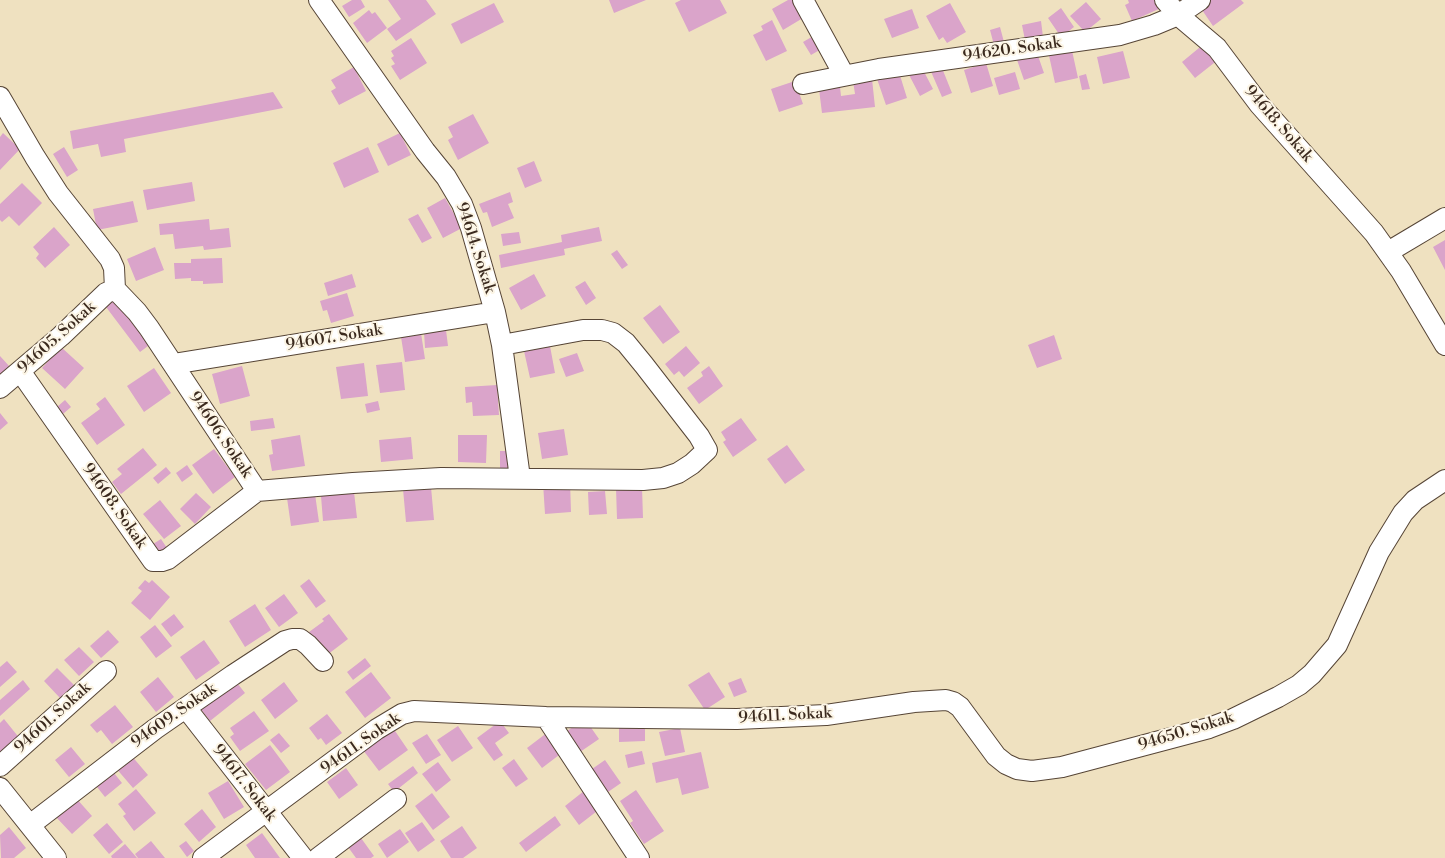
<!DOCTYPE html>
<html>
<head>
<meta charset="utf-8">
<style>
  body { margin:0 }
  canvas { display:block; background:#efe1c0 }
</style>
</head>
<body>
<canvas width="1445" height="858"></canvas>
<script>
const ctx = document.querySelector('canvas').getContext('2d');
ctx.lineJoin = 'round';
function fill(path, color) {
  ctx.fillStyle = color;
  ctx.fill(path, 'evenodd');
}
function poly(rows) {
  const path = new Path2D();
  for (const r of rows) {
    path.moveTo(r[0], r[1]);
    for (let i = 2; i < r.length; i += 2) path.lineTo(r[i], r[i + 1]);
  }
  return path;
}
function strokePath(path, color, width, dash) {
  ctx.strokeStyle = color;
  ctx.lineWidth = width;
  ctx.lineCap = dash ? 'butt' : 'round';
  ctx.setLineDash(dash || []);
  ctx.stroke(path);
}
function label(font, color, halo, rows, align = 'center') {
  ctx.font = font + ' "Libre Bodoni",serif';
  ctx.lineWidth = 4;
  ctx.setLineDash([]);
  ctx.textBaseline = 'middle';
  ctx.strokeStyle = halo;
  ctx.fillStyle = color;
  for (const [text, x, y, turn = 0] of rows) {
    ctx.save();
    ctx.translate(x, y);
    ctx.rotate((+turn || 0) * Math.PI / 180);
    ctx.textAlign = isNaN(turn) ? turn : align;
    if (halo) ctx.strokeText(text, 0, 0);
    ctx.fillText(text, 0, 0);
    ctx.restore();
  }
}
fill(poly([
  [352,0,361,0,365,7,349,17,342,6],
  [388,0,426,0,436,14,396,41,387,29,401,19],
  [609,0,646,0,614,13],
  [681,0,720,0,727,13,689,32,675,3],
  [788,0,793,0,803,18,783,30,772,9],
  [1128,0,1157,0,1161,8,1132,21,1125,5,1129,3],
  [1210,0,1241,0,1244,3,1213,26,1200,7],
  [1086,2,1101,19,1085,32,1070,16],
  [494,3,504,22,461,44,451,24],
  [950,3,966,32,947,43,943,37,939,40,926,16],
  [1061,8,1074,27,1061,37,1048,18],
  [912,9,919,28,892,38,884,19],
  [369,10,372,14,375,12,387,28,367,43,353,23],
  [772,20,787,51,766,61,753,35,763,30,761,26],
  [1041,21,1043,37,1025,40,1022,25],
  [1000,27,1004,42,994,45,990,30],
  [815,35,823,48,811,55,803,42],
  [411,38,427,63,400,80,391,66,395,64,391,58,394,56,391,51],
  [1205,43,1219,59,1195,78,1182,62],
  [1071,46,1078,78,1055,83,1048,51],
  [1036,50,1044,73,1024,80,1016,57],
  [1123,51,1130,78,1103,84,1097,57],
  [940,63,952,93,942,97,929,67],
  [986,63,993,86,971,93,964,70],
  [920,64,933,89,920,96,907,71],
  [354,67,366,91,339,105,331,91,336,88,331,80],
  [898,69,907,98,886,105,876,76],
  [1015,72,1020,89,999,95,994,78],
  [1086,74,1090,89,1082,90,1079,76],
  [872,79,875,107,822,113,819,89,840,87,841,96,855,94,853,81],
  [795,81,803,104,779,112,771,89],
  [273,92,283,108,124,139,126,152,101,157,98,144,73,149,70,131],
  [473,114,489,143,458,160,448,140,453,137,448,127],
  [3,133,20,149,0,170,0,137],
  [400,133,411,155,388,166,377,144],
  [64,147,78,170,67,177,53,154],
  [368,147,379,172,344,188,333,163],
  [534,161,542,181,525,188,517,168],
  [192,182,195,201,147,210,143,190],
  [22,183,42,203,19,226,9,216,2,222,0,220,0,204],
  [510,192,513,202,508,204,514,218,492,227,487,212,483,213,479,204],
  [445,198,462,228,443,238,427,208],
  [133,201,138,222,97,230,93,209],
  [418,214,432,238,422,243,408,219],
  [209,219,210,230,229,228,231,247,204,250,203,246,175,249,173,234,160,235,159,224],
  [54,227,70,245,45,268,36,258,39,254,33,247],
  [599,227,602,241,564,249,565,255,501,268,499,255,562,242,561,235],
  [519,232,521,243,503,246,501,234],
  [1445,240,1445,270,1433,247],
  [155,247,164,270,136,281,127,259],
  [617,250,628,265,622,269,611,254],
  [222,258,223,283,203,284,203,281,191,281,191,278,175,279,174,263,191,263,191,259],
  [352,274,356,287,328,296,324,283],
  [534,274,546,296,521,310,509,288],
  [585,281,596,298,586,305,575,287],
  [347,293,354,316,331,323,327,310,323,311,320,301],
  [118,297,152,343,140,352,106,307],
  [660,305,680,332,663,344,643,318],
  [446,330,448,346,425,348,424,332],
  [421,333,425,359,405,362,401,337],
  [1054,335,1062,359,1037,368,1028,345],
  [550,346,555,373,530,378,524,351],
  [686,346,700,363,684,377,679,371,674,375,665,364],
  [61,347,84,368,65,389,42,368],
  [577,353,584,371,566,377,559,359],
  [0,356,10,367,0,377],
  [402,362,405,390,380,393,376,365],
  [364,363,368,396,341,399,336,367],
  [242,366,250,396,220,404,212,374],
  [709,366,723,386,699,404,687,388,703,376,701,372],
  [154,368,171,393,144,412,127,386],
  [497,385,499,415,473,416,472,402,466,403,465,387],
  [105,397,125,425,97,445,81,423,100,409,96,404],
  [65,400,71,407,63,414,57,407],
  [378,401,380,410,367,413,365,404],
  [0,413,8,423,0,430],
  [273,418,275,428,251,431,250,421],
  [741,418,757,440,733,457,723,442,726,440,721,432],
  [564,429,568,455,542,459,538,433],
  [300,435,305,466,272,471,269,455,273,454,271,440],
  [458,435,487,435,486,463,458,462],
  [411,437,413,459,381,462,379,440],
  [787,445,805,470,785,484,767,459],
  [143,448,157,465,121,494,112,482,122,474,117,469],
  [214,449,235,477,213,494,192,465],
  [500,451,512,451,511,470,500,470],
  [187,465,193,474,182,482,176,473],
  [166,467,171,473,158,484,153,478],
  [570,481,571,512,545,514,543,483],
  [431,487,434,520,406,522,403,489],
  [642,487,643,518,617,519,616,488],
  [605,491,607,514,589,515,588,492],
  [354,492,357,518,323,521,321,496],
  [196,493,211,507,195,524,180,509],
  [315,494,319,522,291,526,287,498],
  [160,500,181,526,164,539,143,514],
  [161,539,167,548,159,553,153,544],
  [309,579,326,601,316,608,300,586],
  [145,580,149,583,152,580,170,597,150,620,131,603,142,591,138,588],
  [284,594,298,613,279,627,265,608],
  [255,604,271,630,245,647,229,621],
  [174,614,184,627,171,637,161,624],
  [329,614,348,639,327,655,309,632,324,621,322,619],
  [155,625,172,646,156,658,140,637],
  [108,630,119,642,101,658,90,646],
  [204,640,220,663,196,680,180,657],
  [79,647,94,662,79,676,64,660],
  [365,658,371,666,353,680,347,672],
  [7,661,17,672,0,687,0,667],
  [57,668,74,685,60,698,44,681],
  [371,672,391,698,365,718,345,692],
  [709,672,725,697,705,710,688,685],
  [158,677,174,697,156,712,140,692],
  [741,678,747,692,734,697,728,683],
  [234,679,245,693,210,721,199,707],
  [23,680,30,689,0,716,0,700],
  [284,682,298,701,275,719,261,700],
  [115,705,133,727,112,744,101,730,97,733,90,725],
  [254,711,269,731,240,751,230,737,234,734,230,728],
  [327,714,342,733,326,745,321,738,318,740,309,728],
  [4,719,21,740,0,754,0,723],
  [585,719,599,739,580,752,567,731],
  [500,721,509,733,495,743,503,755,494,761,477,738],
  [619,722,645,722,645,741,619,742],
  [458,726,473,748,452,762,437,740],
  [393,728,408,750,379,771,363,750],
  [680,728,685,752,665,756,659,732],
  [548,732,563,752,542,768,527,748],
  [279,733,290,746,281,753,270,740],
  [427,734,441,755,426,764,412,743],
  [270,745,290,772,266,790,245,764],
  [71,747,85,764,69,777,55,760],
  [642,751,645,764,628,768,625,755],
  [701,752,709,788,682,795,678,778,656,783,652,763],
  [130,754,148,775,133,788,115,767],
  [514,759,528,779,516,787,502,768],
  [605,760,621,783,608,792,592,769],
  [438,762,451,780,436,792,422,774],
  [413,766,418,773,394,792,388,784],
  [346,768,358,785,339,799,327,782],
  [114,773,122,783,105,797,97,787],
  [228,781,244,807,224,819,208,793],
  [136,789,156,813,134,831,123,816,126,814,118,804],
  [636,790,664,831,644,844,630,823,633,821,620,801],
  [584,791,601,808,579,825,565,806],
  [432,793,450,817,433,830,415,806],
  [76,798,92,816,72,834,55,816],
  [202,809,216,827,199,842,184,824],
  [555,816,561,825,526,852,519,843],
  [422,822,435,840,418,852,405,833],
  [107,823,123,842,109,854,93,835],
  [462,826,477,848,463,858,451,858,440,841],
  [9,827,26,848,14,858,1,858,0,835],
  [400,829,409,842,387,858,378,844],
  [262,833,280,858,255,858,246,845],
  [361,838,374,856,371,858,356,858,348,847],
  [151,841,165,858,138,858,135,854],
  [186,841,194,851,187,857,179,846],
  [125,844,137,858,112,858,111,856]
]), '#daa4ca');
const minor = poly([
  [319,0,425,151,446,177,462,204,471,228,495,312,502,345,520,478],
  [803,0,844,75],
  [1165,0,1178,15,1217,48,1259,104,1374,233,1401,271,1445,345],
  [803,84,879,69,1120,35,1154,25,1178,15,1200,0],
  [0,97,35,157,58,193,110,259,114,268,115,289,137,312,149,328,257,491,353,483,441,478,643,480,663,478,678,473,692,464,707,450,699,436,644,365,626,343,613,333,602,330,583,330,502,345],
  [1388,252,1445,218],
  [173,364,495,312],
  [20,371,153,561,162,561,168,559,257,491],
  [0,388,61,336,106,293,115,289],
  [186,708,303,858],
  [546,717,639,858],
  [0,766,106,671],
  [0,788,56,858],
  [30,825,155,729,233,675,285,641,292,639,300,639,308,645,323,661],
  [203,858,377,729,402,714,414,711,546,717,737,719,826,715,914,702,946,700,953,702,960,707,996,756,1006,764,1017,769,1032,771,1062,767,1209,728,1233,719,1278,697,1299,685,1312,674,1337,645,1379,552,1403,513,1415,500,1445,480],
  [318,858,396,799]
]);
strokePath(minor, '#564536', 22);
strokePath(minor, '#fff', 20);
label('16px', '#3b2a1e', '#fcf5e5', [
  ["94620. Sokak",1012,50,-8],
  ["94618. Sokak",1278,124,49],
  ["94614. Sokak",475,248,72],
  ["94605. Sokak",57,338,-42],
  ["94607. Sokak",334,338,-9],
  ["94606. Sokak",220,435,56],
  ["94608. Sokak",114,506,55],
  ["94609. Sokak",174,716,-35],
  ["94611. Sokak",785,716,-3],
  ["94601. Sokak",53,718,-42],
  ["94650. Sokak",1186,732,-17],
  ["94611. Sokak",361,744,-35],
  ["94617. Sokak",244,783,52]
]);
</script>
</body>
</html>
